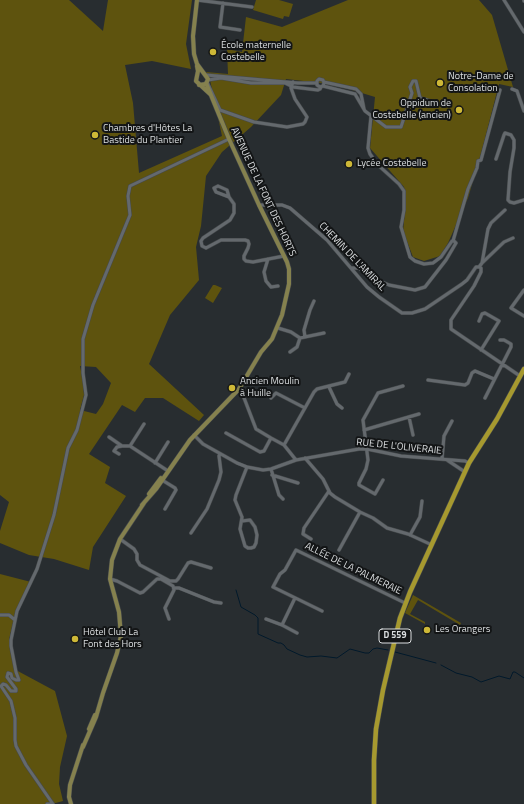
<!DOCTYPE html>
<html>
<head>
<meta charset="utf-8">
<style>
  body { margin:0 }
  canvas { display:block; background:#282d30 }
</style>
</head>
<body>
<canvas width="524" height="804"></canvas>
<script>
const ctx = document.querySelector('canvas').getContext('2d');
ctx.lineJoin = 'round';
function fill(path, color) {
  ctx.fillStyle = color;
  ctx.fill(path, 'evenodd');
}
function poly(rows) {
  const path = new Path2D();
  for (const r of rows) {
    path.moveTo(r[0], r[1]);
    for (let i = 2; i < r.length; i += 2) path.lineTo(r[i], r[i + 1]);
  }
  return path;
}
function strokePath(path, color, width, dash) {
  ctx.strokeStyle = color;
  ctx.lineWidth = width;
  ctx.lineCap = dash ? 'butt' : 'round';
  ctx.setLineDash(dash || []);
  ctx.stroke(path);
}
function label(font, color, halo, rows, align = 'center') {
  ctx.font = font + ' "Titillium Web",sans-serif';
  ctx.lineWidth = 4;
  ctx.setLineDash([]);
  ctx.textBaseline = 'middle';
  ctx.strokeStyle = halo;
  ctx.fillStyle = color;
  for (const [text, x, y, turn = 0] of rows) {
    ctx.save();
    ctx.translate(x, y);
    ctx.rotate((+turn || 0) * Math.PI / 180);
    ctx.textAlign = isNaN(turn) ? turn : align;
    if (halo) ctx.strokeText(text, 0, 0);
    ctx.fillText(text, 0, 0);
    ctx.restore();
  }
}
fill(poly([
  [0,0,69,0,103,31,108,0,192,0,186,44,191,69,152,61,125,65,133,103,139,173,222,136,210,80,206,72,228,74,227,49,242,52,246,17,282,27,348,0,479,0,492,15,513,87,499,84,482,150,468,198,448,243,440,256,424,261,413,257,403,231,406,201,404,187,370,148,375,97,352,90,321,83,286,79,281,95,251,127,222,152,206,176,201,226,196,247,199,280,170,315,149,364,204,415,199,421,163,398,145,398,135,412,122,405,89,454,110,467,105,483,126,496,93,547,89,570,54,559,29,555,0,543,0,531,9,502,0,495],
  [80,366,96,367,111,383,103,404,96,414,80,410,84,395,83,381],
  [256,0,279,0,293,4,289,17,284,16,283,19,253,10],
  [213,285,215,285,222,288,213,303,205,298],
  [0,574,31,582,16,610,9,640,14,669,55,691,67,736,60,767,59,784,63,801,52,804,0,804],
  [413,595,461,623,460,625,418,600,410,614,425,622,425,624,405,613]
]), '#5e530e');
strokePath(poly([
  [236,590,241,607,255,615,258,618,258,634,278,643,281,643,284,645,287,649,300,655,307,657,321,656,337,658,350,649,365,653,369,653,373,649,377,648,388,650],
  [395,652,436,663],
  [441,665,456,673,472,677,481,682,499,676,510,679,513,672,515,672,524,678]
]), '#01192b', 1);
const minor = poly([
  [197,0,252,7],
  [504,0,524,32],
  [524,0,524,1],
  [223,3,220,27,240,30],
  [206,75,298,83,316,83],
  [208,80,221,78,251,83,285,83,293,87,318,90,320,89,321,87],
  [207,82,220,110,254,122,287,127,303,124,305,122,307,117,295,99,291,88,293,82],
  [324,82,356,89,361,94,364,109],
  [323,86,324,83,323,80,319,79,317,81,317,85,320,87,323,86,355,94,365,111,386,127,401,127,412,93,410,87,413,81,416,81,420,98,430,101],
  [512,89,517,91,524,111],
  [496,159,504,135,505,133,511,135,514,140,514,148,510,172,508,200,510,202,514,203,524,200],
  [229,197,216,192,214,188,218,186,227,190,229,197,234,204,234,213,230,220,203,238,201,241,202,246,206,248,221,240,245,240,248,241,249,244,248,248,244,256,244,259,246,261,253,262,284,256],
  [259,205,282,205,290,208,327,240,367,287,379,297,402,313,412,313,425,309,462,284,467,280,476,267,479,267,481,268,481,272,474,286,451,320,451,329,520,376],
  [453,241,468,189,477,168,478,161,481,160,500,90],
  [268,259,264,272,266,281,271,287,278,286],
  [482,263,504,242,513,238],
  [479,267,482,263,488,229,491,223,505,210],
  [351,268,359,268,371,277,389,285,415,290,425,287,446,260,456,243,454,241,452,241,441,257,433,263,424,264,415,261,410,257,401,227,404,210,404,191,399,184,378,165,370,154,368,148,371,116],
  [524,290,511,308,524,316],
  [479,321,482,314,485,313,499,321,481,350],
  [278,328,291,332,300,338,324,333],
  [305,337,304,330,310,310,314,301],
  [290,352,297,347,300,338],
  [428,380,465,385,468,383,472,373,475,371,494,379],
  [329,387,337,404,342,408],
  [239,389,241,390,256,429,271,438,284,445,296,460],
  [271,398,276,393,305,408],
  [485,398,511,347,511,344,504,340,500,340],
  [409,417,413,435],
  [364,430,419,414],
  [226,433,260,452,264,451,271,438],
  [194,435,203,444,237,463,247,467,263,470,271,469,296,460,359,449,367,449,401,456,465,461,469,463],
  [109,437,122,446],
  [284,445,314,392,317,389,345,382,349,374],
  [130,446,144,424],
  [119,454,114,451,117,447,122,446,130,446,168,471],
  [305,458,323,479,330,493,335,497,360,512,373,518,387,528,408,534,432,545],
  [442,459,444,436,452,421],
  [447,460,465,472],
  [155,463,168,442],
  [271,469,279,495,283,499],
  [272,475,298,483],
  [162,480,175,488,176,490,165,509],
  [383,480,375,494,359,485,359,483,366,469,368,460,363,420,378,393,403,386],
  [242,521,250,520,255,527,257,535,256,543,254,547,251,548,248,548,245,546,240,529,242,517,235,500,236,495,247,467],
  [191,533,207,509,219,480,221,472,219,456,220,454],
  [410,535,420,517,422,501],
  [120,539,134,549,137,554,137,560,140,565,170,581,176,581,178,579,188,563,191,562,211,568],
  [311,539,303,534,304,528,329,491],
  [339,550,360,512],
  [110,579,117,581,140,593,143,592,157,579,161,579,173,586,174,590,165,608,169,619],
  [174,588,179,588,214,602,221,603],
  [322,611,273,587,280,574,285,570,296,550,405,603],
  [0,615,9,615,15,620],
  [266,619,282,625,295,598],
  [282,625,297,633],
  [47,804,52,804],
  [53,804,26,765,16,746,15,740,15,718,11,701,1,686,3,684,6,685,11,691,16,691,16,689,7,677,8,673,11,674,12,678,16,680,19,680,16,672,11,646,11,640,17,611,37,569,54,515,68,448,77,430,86,395,83,373,83,339,93,305,130,215,128,196,130,186,229,139]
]);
const secondary = poly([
  [197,0,193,36,194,54,197,64,208,79,206,84,199,85],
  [197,66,198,71,196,81,210,94],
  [149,494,161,478],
  [142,505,156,489,190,440,239,389,261,352,272,339,282,315,289,284,289,269,287,262,259,205,229,139,206,83],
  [89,729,95,715],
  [83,747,96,717,103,693,117,653,121,636,119,612,110,579,112,560,120,539,144,503],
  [71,804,69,797,70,785,83,745]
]);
const primary = poly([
  [374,804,374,760,376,729,383,690,400,618,410,592,469,463,497,419,524,369]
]);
strokePath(minor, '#464a4c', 4);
strokePath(secondary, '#464a4c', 5);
strokePath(primary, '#464a4c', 5.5);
strokePath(minor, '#64696d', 3);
strokePath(secondary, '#85814e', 4);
strokePath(primary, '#a6992f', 4.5);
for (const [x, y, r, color] of [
  [213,52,4,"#ceb837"],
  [440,83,4,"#ceb837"],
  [459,110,4,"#ceb837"],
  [95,135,4,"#ceb837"],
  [349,164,4,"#ceb837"],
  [232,388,4,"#ceb837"],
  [427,630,4,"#ceb837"],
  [75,639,4,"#ceb837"]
]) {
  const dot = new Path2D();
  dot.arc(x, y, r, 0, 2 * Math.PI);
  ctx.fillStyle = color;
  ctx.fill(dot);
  strokePath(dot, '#131516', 1.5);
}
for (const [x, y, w] of [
  [395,636,32]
]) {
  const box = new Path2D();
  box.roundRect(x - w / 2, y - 7, w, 14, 3);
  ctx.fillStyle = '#131516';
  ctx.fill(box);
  strokePath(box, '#dcdfe1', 1);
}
label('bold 9px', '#dcdfe1', null, [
  ["D 559",395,636]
]);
label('10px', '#dcdfe1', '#131516', [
  ["École maternelle",221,46],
  ["Costebelle",221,58],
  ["Notre-Dame de",448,77],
  ["Consolation",448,89],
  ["Oppidum de",451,104,"right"],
  ["Costebelle (ancien)",451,116,"right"],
  ["Chambres d'Hôtes La",103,129],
  ["Bastide du Plantier",103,141],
  ["Lycée Costebelle",357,164],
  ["Ancien Moulin",240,382],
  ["à Huille",240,394],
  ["Les Orangers",435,630],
  ["Hôtel Club La",83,633],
  ["Font des Hors",83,645]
], 'left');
label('10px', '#dcdfe1', '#131516', [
  ["AVENUE DE LA FONT DES HORTS",263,192,65],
  ["CHEMIN DE L'AMIRAL",352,257,46],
  ["RUE DE L'OLIVERAIE",399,447,6],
  ["ALLÉE DE LA PALMERAIE",353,569,26]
]);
</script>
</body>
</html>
